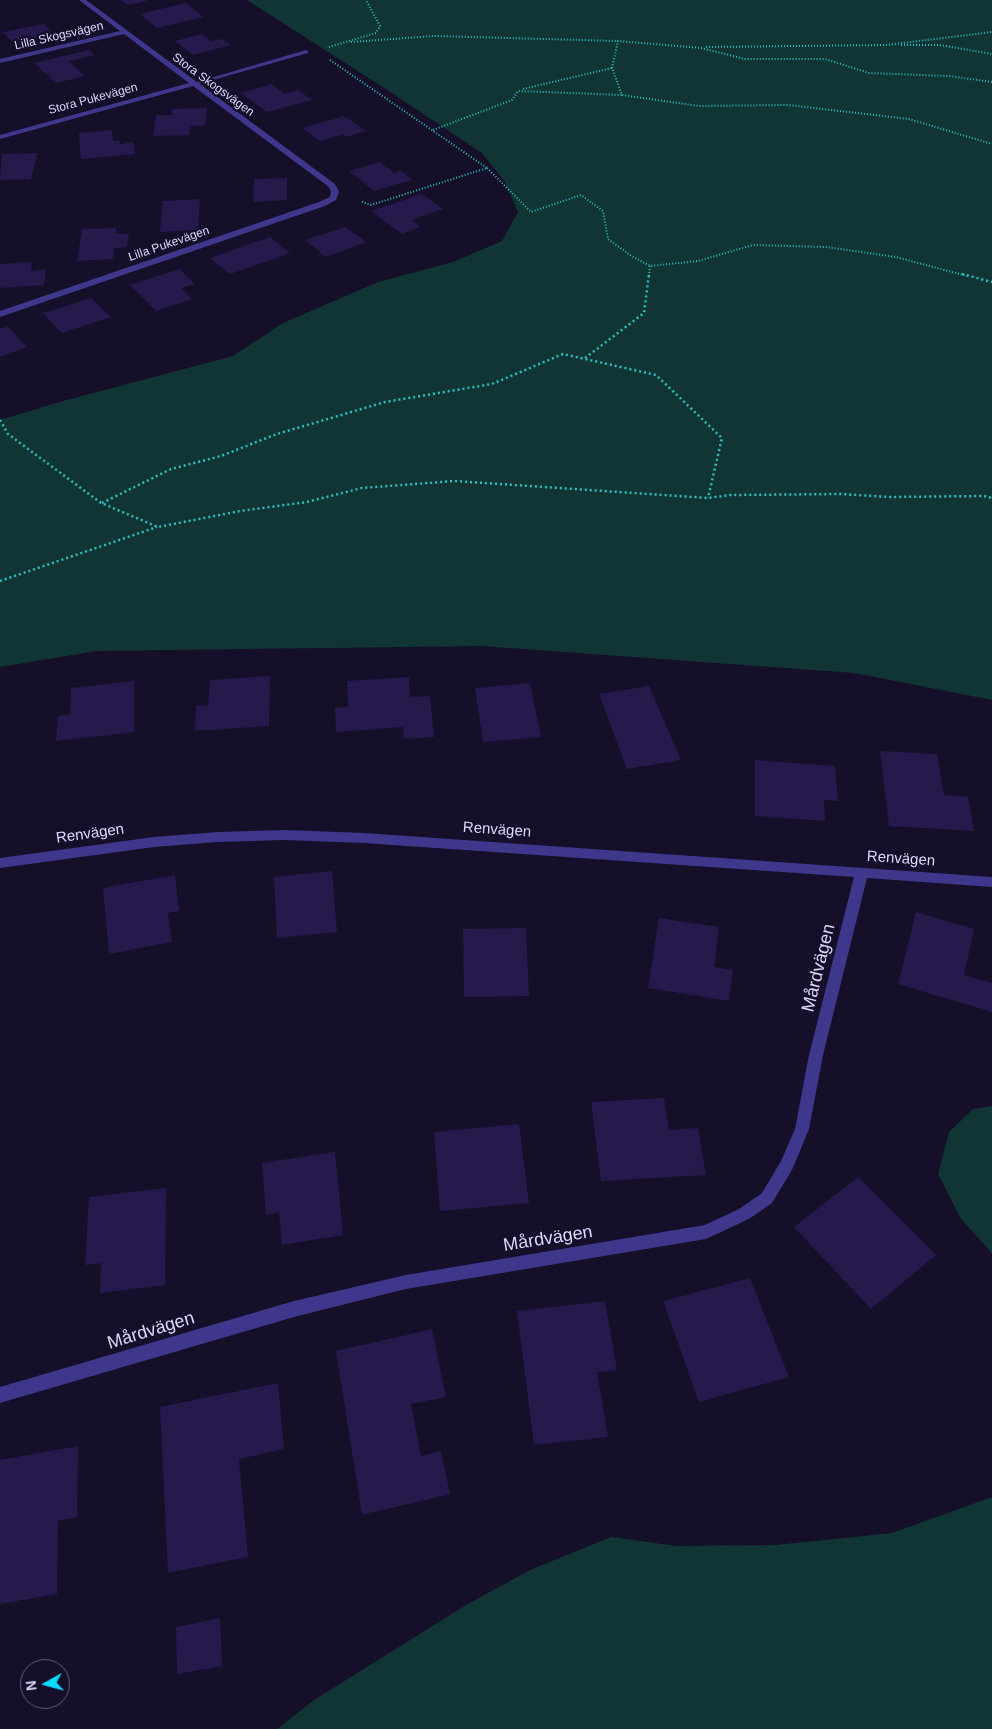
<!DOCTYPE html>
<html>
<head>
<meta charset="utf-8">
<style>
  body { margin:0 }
  #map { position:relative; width:992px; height:1729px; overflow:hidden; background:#150f2a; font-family:Arial,sans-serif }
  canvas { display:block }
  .north { position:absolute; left:20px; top:1659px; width:50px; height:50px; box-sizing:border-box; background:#150f2a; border:1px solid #655f7f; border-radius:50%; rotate:263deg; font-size:14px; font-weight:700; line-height:20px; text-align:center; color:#ded8ff }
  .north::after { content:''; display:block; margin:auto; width:18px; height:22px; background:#04d9ff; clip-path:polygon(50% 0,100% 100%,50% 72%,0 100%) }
</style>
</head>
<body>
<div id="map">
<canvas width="992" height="1729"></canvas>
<div class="north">N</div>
</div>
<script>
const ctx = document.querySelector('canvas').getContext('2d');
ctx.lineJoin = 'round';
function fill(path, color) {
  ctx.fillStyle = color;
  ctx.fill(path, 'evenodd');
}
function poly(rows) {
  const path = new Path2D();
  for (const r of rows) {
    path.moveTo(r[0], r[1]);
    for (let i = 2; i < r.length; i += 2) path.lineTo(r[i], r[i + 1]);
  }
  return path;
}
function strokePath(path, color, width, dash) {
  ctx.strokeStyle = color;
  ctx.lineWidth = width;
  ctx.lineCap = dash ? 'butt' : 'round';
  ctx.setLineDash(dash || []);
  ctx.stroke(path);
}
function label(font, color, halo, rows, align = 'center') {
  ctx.font = font + ' Arial,sans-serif';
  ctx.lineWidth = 5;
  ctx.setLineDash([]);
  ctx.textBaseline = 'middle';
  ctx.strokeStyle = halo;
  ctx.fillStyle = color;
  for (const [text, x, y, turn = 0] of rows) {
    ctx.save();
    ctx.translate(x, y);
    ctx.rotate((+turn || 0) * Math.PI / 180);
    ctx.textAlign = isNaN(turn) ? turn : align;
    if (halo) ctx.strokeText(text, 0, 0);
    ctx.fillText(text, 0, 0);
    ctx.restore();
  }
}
fill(poly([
  [247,0,992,0,992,700,854,673,481,646,97,651,0,667,0,420,63,401,233,356,283,323,378,282,453,262,502,241,518,212,505,182,482,153,389,91],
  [992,1106,992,1253,961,1219,938,1174,949,1132,973,1109],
  [992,1497,992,1729,277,1729,314,1700,466,1605,530,1570,611,1537,677,1546,776,1545,892,1533]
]), '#113434');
fill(poly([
  [121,0,147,0,147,1,128,5],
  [186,3,203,17,157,28,140,14],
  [44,24,57,37,16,46,3,32],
  [202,34,211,41,222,39,231,45,193,55,175,41],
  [89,50,95,55,69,61,85,76,56,83,34,63],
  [272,84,285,94,298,90,312,100,267,112,241,93],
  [207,108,205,125,190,126,189,135,153,136,156,115,172,115,172,109],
  [344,116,366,131,346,137,343,134,320,141,302,128],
  [112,130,113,141,120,141,120,144,133,142,135,154,81,159,79,133],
  [38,153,31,179,0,180,2,154],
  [380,162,394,173,400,170,412,180,374,191,349,171],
  [287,178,287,200,253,202,254,179],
  [422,194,443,209,412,220,421,227,402,234,371,211],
  [200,199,198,230,160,232,163,201],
  [345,227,366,242,326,257,305,240],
  [116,228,116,234,129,234,127,247,114,248,113,259,77,261,82,229],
  [270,237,290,253,230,274,210,258],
  [32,262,31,271,46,269,44,285,0,288,0,264],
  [179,269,195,284,181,288,192,299,156,311,130,285],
  [91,298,111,317,62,333,43,313],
  [7,326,27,347,0,357,0,329],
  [270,676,269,726,195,731,196,706,208,705,210,680],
  [409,677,410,697,430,696,434,737,404,739,403,727,336,732,335,708,348,707,347,681],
  [134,681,134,732,56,741,58,716,70,714,71,688],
  [530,683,541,737,483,742,475,688],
  [649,686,681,760,627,769,599,694],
  [880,751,937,754,944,795,968,797,974,831,889,826],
  [755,760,835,766,838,801,824,800,825,821,755,816],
  [332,871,337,932,277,938,274,877],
  [175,875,179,911,168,913,172,942,109,954,103,888],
  [916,912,974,929,964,975,992,983,992,1012,898,984],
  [659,918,719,927,714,967,733,970,729,1001,648,988],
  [526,928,529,996,464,997,463,929],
  [664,1098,669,1130,698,1128,706,1175,601,1181,591,1102],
  [519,1124,529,1203,440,1211,434,1132],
  [335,1152,343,1235,282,1245,279,1212,266,1215,262,1163],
  [858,1177,936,1255,871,1309,794,1227],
  [166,1188,165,1285,100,1293,101,1263,85,1265,89,1197],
  [750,1278,789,1377,699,1402,663,1301],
  [605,1301,617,1370,597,1372,608,1437,534,1445,517,1311],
  [432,1329,446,1397,411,1404,421,1456,441,1451,450,1494,362,1515,336,1351],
  [278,1383,284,1449,239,1459,248,1557,168,1573,160,1407],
  [78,1446,77,1517,58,1521,57,1594,0,1604,0,1460],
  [220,1618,222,1666,177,1674,176,1627]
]), '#261a4c');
strokePath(poly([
  [351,42,434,36,618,41],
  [901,45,940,45,992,54],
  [329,47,376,33,380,26,366,0],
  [706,47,886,45,992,32],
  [330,60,487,168,371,205,360,201],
  [992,82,949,76,869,73,825,59,745,59,701,48,618,41,612,68,622,95,699,106,788,105,909,119,992,144],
  [523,89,612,68],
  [433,130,512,100,518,91,622,95],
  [487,168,531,212,581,195,603,211,608,239,630,255,650,266,698,261,753,245,826,247,896,257,967,276],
  [649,276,650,266]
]), '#29c2c1', 2, [1, 2]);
strokePath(poly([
  [962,274,992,282],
  [585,358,644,313,649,274],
  [0,420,8,434,101,503,158,527,240,511,307,502,362,488,455,481,708,498,730,495,841,494,889,497,984,496,992,498],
  [102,503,171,469,221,456,277,434,385,402,492,384,563,354,656,375,722,438,708,498],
  [0,581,157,527]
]), '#29c2c1', 2.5, [2, 3]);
fill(poly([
  [306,50,308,51,308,53,195,85,190,84,306,50]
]), '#3f378c');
fill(poly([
  [79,0,86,0,335,184,339,192,336,200,325,206,0,317,0,311,319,202,330,197,331,192,329,187,193,86,0,139,0,135,189,83,124,34,0,63,0,59,120,31,79,0],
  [285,830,364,833,992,877,992,887,867,878,823,1055,809,1129,792,1170,772,1203,749,1219,706,1239,406,1289,294,1317,0,1403,0,1387,294,1301,406,1275,705,1225,739,1209,762,1193,781,1161,795,1129,809,1055,854,877,364,843,285,840,218,842,154,847,0,868,0,858,154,837,218,832,285,830]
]), '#3f378c');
label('12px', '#ded8ff', '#150f2a', [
  ["Lilla Skogsvägen",59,36,-13],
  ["Stora Skogsvägen",213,85,36],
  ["Stora Pukevägen",93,99,-15],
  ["Lilla Pukevägen",169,244,-19]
]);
label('15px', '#ded8ff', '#150f2a', [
  ["Renvägen",497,830,4],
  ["Renvägen",90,834,-8],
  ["Renvägen",901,859,4]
]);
label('18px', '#ded8ff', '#150f2a', [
  ["Mårdvägen",819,968,-76],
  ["Mårdvägen",548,1239,-9],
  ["Mårdvägen",151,1331,-17]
]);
</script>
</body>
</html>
